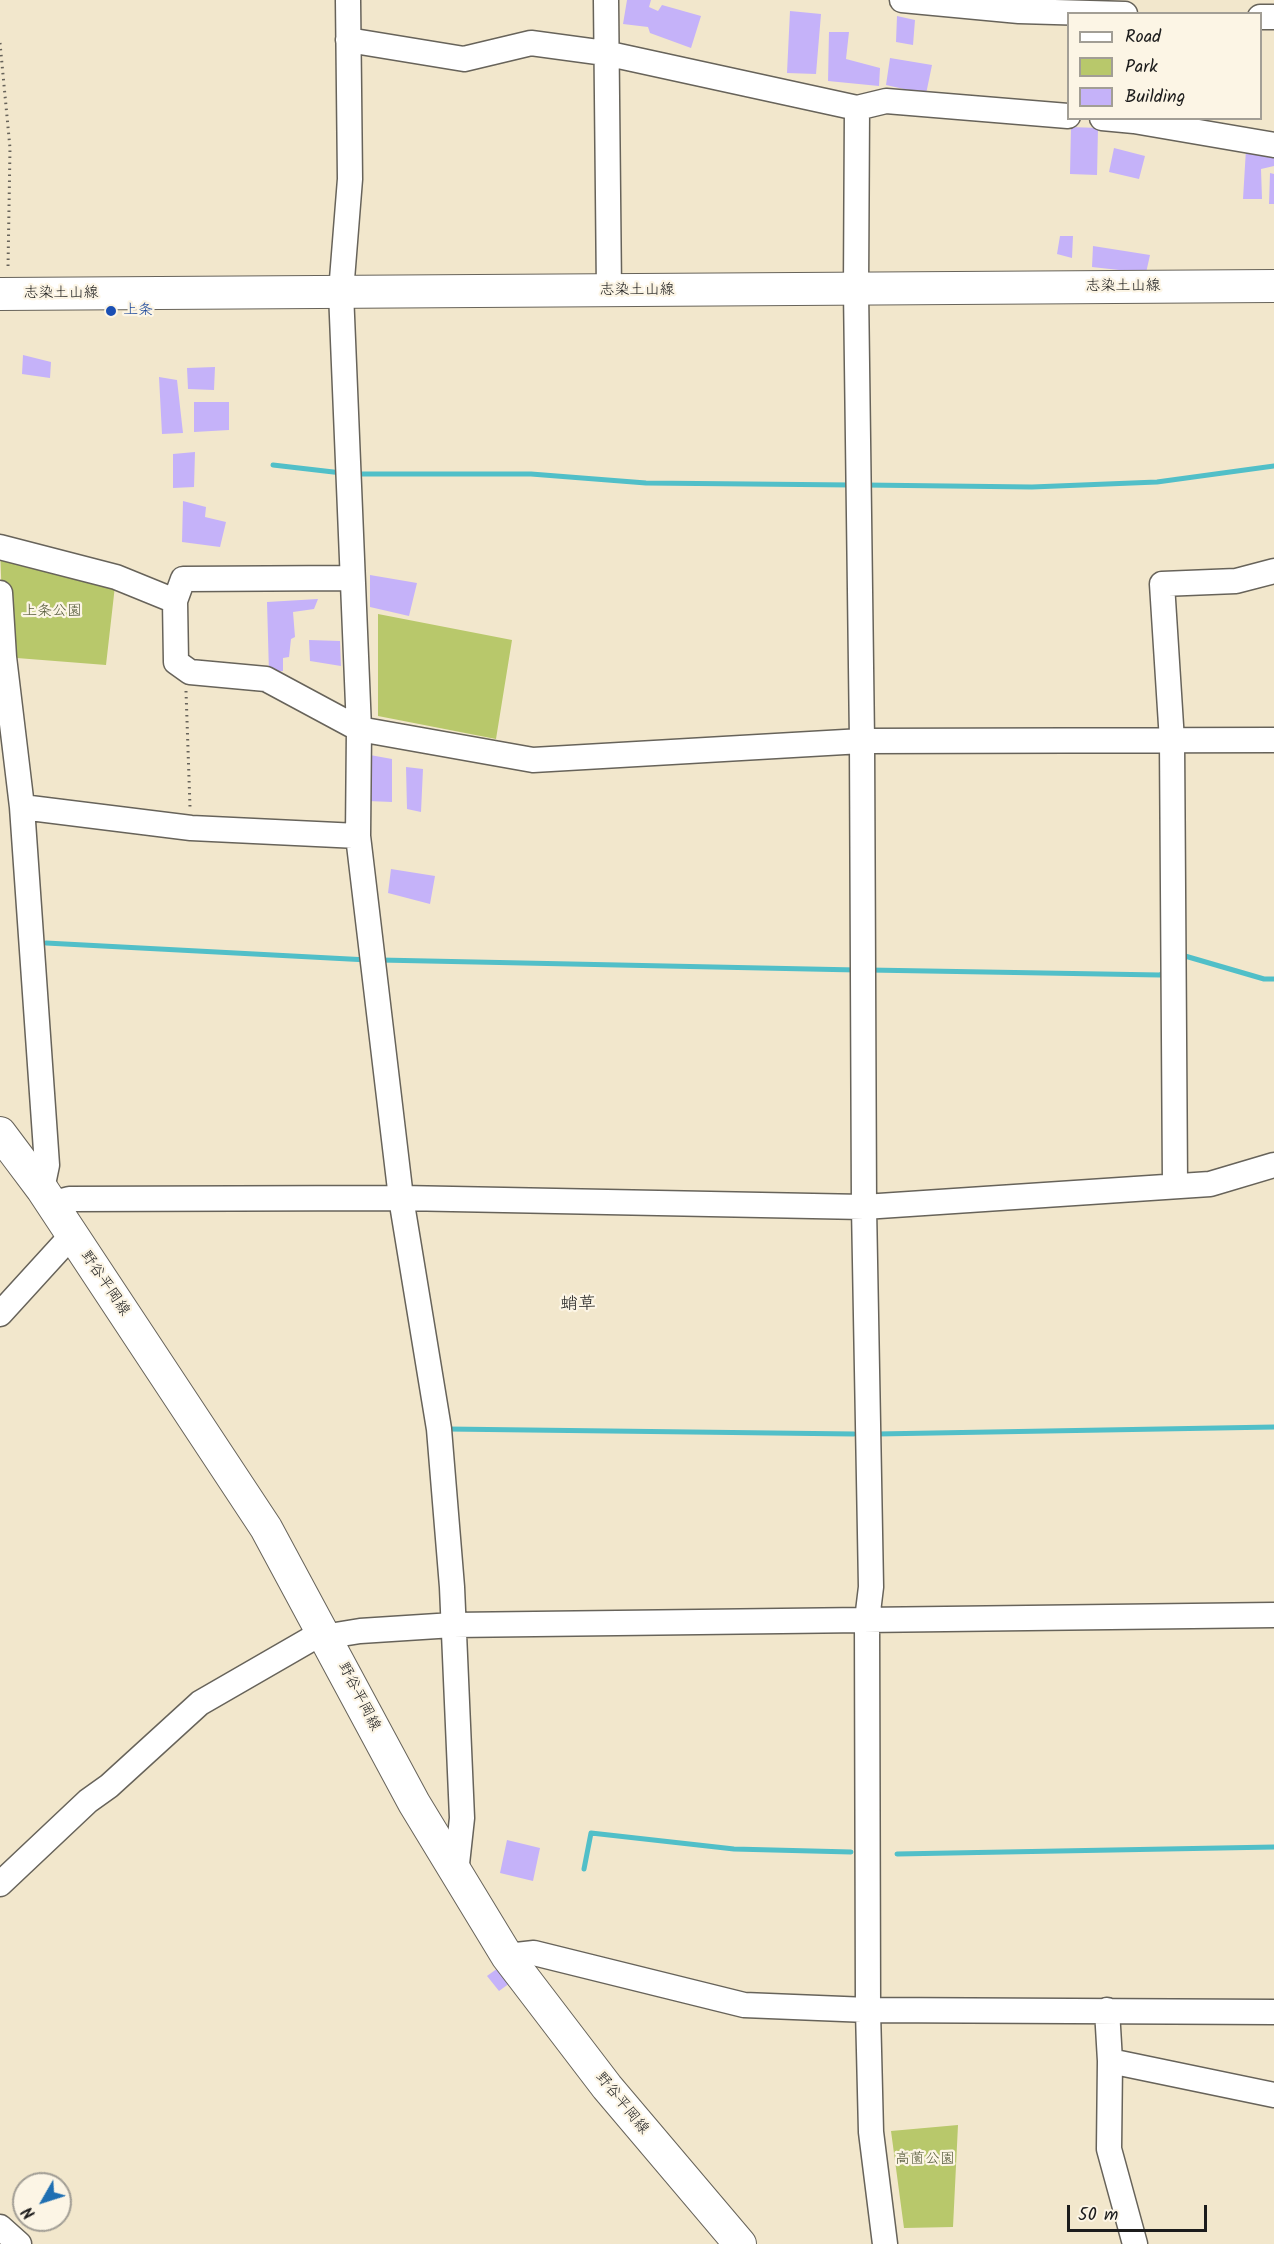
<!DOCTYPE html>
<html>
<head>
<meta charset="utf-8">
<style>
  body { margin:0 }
  #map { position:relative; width:1274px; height:2244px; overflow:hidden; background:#f2e7cc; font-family:Kalam,sans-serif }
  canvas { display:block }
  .legend { position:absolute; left:1067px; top:12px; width:195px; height:108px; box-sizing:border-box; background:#fcf5e5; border:2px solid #a29e95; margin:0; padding:8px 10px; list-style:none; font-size:18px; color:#1c1c1c }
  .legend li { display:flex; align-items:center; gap:12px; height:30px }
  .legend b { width:30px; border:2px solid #a29e95 }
  .north { position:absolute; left:12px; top:2172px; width:60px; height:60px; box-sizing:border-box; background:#fcf5e5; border:2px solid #a29e95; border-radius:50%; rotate:231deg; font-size:16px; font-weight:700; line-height:24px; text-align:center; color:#1c1c1c }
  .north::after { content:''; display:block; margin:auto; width:21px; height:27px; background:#1f6fb2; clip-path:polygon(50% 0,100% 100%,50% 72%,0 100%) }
  .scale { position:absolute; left:1067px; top:2205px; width:140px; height:27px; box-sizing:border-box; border:3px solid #1c1c1c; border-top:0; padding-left:8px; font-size:18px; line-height:21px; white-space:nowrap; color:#1c1c1c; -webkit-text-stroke:4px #fcf5e5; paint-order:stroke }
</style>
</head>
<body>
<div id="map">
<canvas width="1274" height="2244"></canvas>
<ul class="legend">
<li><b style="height:8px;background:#fff"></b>Road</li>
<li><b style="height:16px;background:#b8c86b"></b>Park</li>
<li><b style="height:16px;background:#c5b2f9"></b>Building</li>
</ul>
<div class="north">N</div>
<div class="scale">50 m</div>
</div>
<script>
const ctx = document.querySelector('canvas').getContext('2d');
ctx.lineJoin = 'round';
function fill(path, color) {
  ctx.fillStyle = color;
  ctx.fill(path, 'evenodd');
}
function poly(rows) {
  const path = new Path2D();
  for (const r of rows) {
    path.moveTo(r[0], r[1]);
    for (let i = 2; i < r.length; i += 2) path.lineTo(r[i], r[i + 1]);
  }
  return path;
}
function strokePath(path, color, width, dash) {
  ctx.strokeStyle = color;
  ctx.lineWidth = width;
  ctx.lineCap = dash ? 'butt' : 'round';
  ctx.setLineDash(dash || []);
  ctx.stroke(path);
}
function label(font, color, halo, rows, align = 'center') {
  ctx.font = font + ' Kalam,"Klee One",sans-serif';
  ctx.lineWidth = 4.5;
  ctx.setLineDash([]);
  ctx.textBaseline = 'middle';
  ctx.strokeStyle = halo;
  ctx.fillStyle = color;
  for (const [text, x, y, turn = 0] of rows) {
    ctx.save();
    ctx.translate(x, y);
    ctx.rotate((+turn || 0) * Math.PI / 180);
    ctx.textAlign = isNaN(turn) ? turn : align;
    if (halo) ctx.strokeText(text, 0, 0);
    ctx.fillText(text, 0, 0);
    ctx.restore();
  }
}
fill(poly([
  [0,547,116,577,106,665,4,657],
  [378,614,512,640,496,739,378,716],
  [958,2125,953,2227,904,2228,891,2131]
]), '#b8c86b');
strokePath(poly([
  [273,465,342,473],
  [355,474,531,474,646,483,852,485],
  [864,485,1032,487,1157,482,1274,466],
  [46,943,368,960],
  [1181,958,1185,956,1264,979,1274,979],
  [380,960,857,970],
  [869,970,1160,975,1167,970],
  [447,1429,854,1434],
  [877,1434,1274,1427],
  [897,1854,1274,1847],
  [584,1869,591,1833,734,1849,851,1852]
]), '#51bfc8', 5);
fill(poly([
  [627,0,651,0,649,7,658,11,662,5,701,16,691,48,650,33,648,27,623,24],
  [790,11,821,14,816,74,787,73],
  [897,16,915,20,913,45,896,42],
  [829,32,849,32,846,59,880,68,879,86,828,81],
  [890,58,932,65,926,94,886,85],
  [1071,127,1098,128,1097,175,1070,174],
  [1114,148,1145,156,1139,179,1109,172],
  [1246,149,1274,155,1274,166,1261,169,1262,199,1243,199],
  [1270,173,1274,174,1274,204,1269,204],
  [1060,236,1073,236,1072,258,1057,254],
  [1093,246,1150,255,1146,273,1092,267],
  [23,355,51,362,50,378,22,374],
  [215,367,214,390,188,389,187,368],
  [159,377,177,380,183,433,162,434],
  [194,402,229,402,229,430,194,432],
  [195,452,194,487,173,488,173,454],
  [183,501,206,507,205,517,226,522,220,547,182,542],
  [370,575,417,583,409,616,370,607],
  [318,599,314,609,293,612,295,637,291,639,289,657,283,658,283,671,269,673,267,602],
  [309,640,340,641,341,666,310,661],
  [370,755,392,759,392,802,368,801],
  [406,767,423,769,421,812,407,809],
  [391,869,435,876,430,904,388,893],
  [507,1840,540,1848,533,1881,500,1873],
  [498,1968,510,1983,499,1991,487,1976]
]), '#c5b2f9');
const minor = poly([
  [348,0,350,179,341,292,359,729,358,836,401,1198,439,1429,452,1587,462,1818,456,1873],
  [606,0,609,291],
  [902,0,1019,11,1125,14],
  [1260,17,1274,17],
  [348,40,464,59,531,43,605,53,857,108,886,101,1068,116],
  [857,108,856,289,862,741,864,1207,871,1587,867,1620,868,2010,871,2132,885,2244],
  [1102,118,1134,121,1274,145],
  [0,547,116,577,175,601,176,662,190,672,266,679,359,729,533,760,862,741,1274,740],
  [0,593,4,657,22,807,47,1165,42,1189],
  [175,601,183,579,352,578],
  [22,807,191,828,358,836],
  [1175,1184,1172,741,1162,584,1236,581,1274,571],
  [50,1204,69,1199,401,1198,864,1207,1210,1184,1274,1165],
  [0,1314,72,1235],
  [0,1884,88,1801,109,1786,200,1703,311,1639,360,1631,453,1625,1274,1615],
  [507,1956,534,1953,744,2005,868,2010,1274,2012],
  [1107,2010,1110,2061,1109,2149,1135,2244],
  [1110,2061,1274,2095],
  [0,2227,19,2244]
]);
const major = poly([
  [0,294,1274,286],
  [0,1133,42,1189,266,1528,414,1803,507,1956,607,2087,740,2244]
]);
strokePath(minor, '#67635a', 27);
strokePath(major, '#67635a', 34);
strokePath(poly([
  [0,43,10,148,8,268],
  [186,691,190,807]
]), '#67635a', 3, [1.5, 4.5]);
strokePath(minor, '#fff', 24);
strokePath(major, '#fff', 32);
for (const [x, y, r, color] of [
  [111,311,6,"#1a4fb4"]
]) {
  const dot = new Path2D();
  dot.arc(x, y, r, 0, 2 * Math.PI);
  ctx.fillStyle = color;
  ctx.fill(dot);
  strokePath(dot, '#fcf5e5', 2);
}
label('15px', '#1c1c1c', '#fcf5e5', [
  ["志染土山線",1123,287],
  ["志染土山線",637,291],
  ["志染土山線",61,294],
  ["野谷平岡線",104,1284,56],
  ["野谷平岡線",358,1697,63],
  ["野谷平岡線",621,2104,51]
]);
label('15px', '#164399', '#fcf5e5', [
  ["上条",123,311]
], 'left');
label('15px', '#535838', '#fcf5e5', [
  ["上条公園",52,612],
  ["高薗公園",925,2160]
]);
label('18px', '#1c1c1c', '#fcf5e5', [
  ["蛸草",578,1306]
]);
</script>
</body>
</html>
